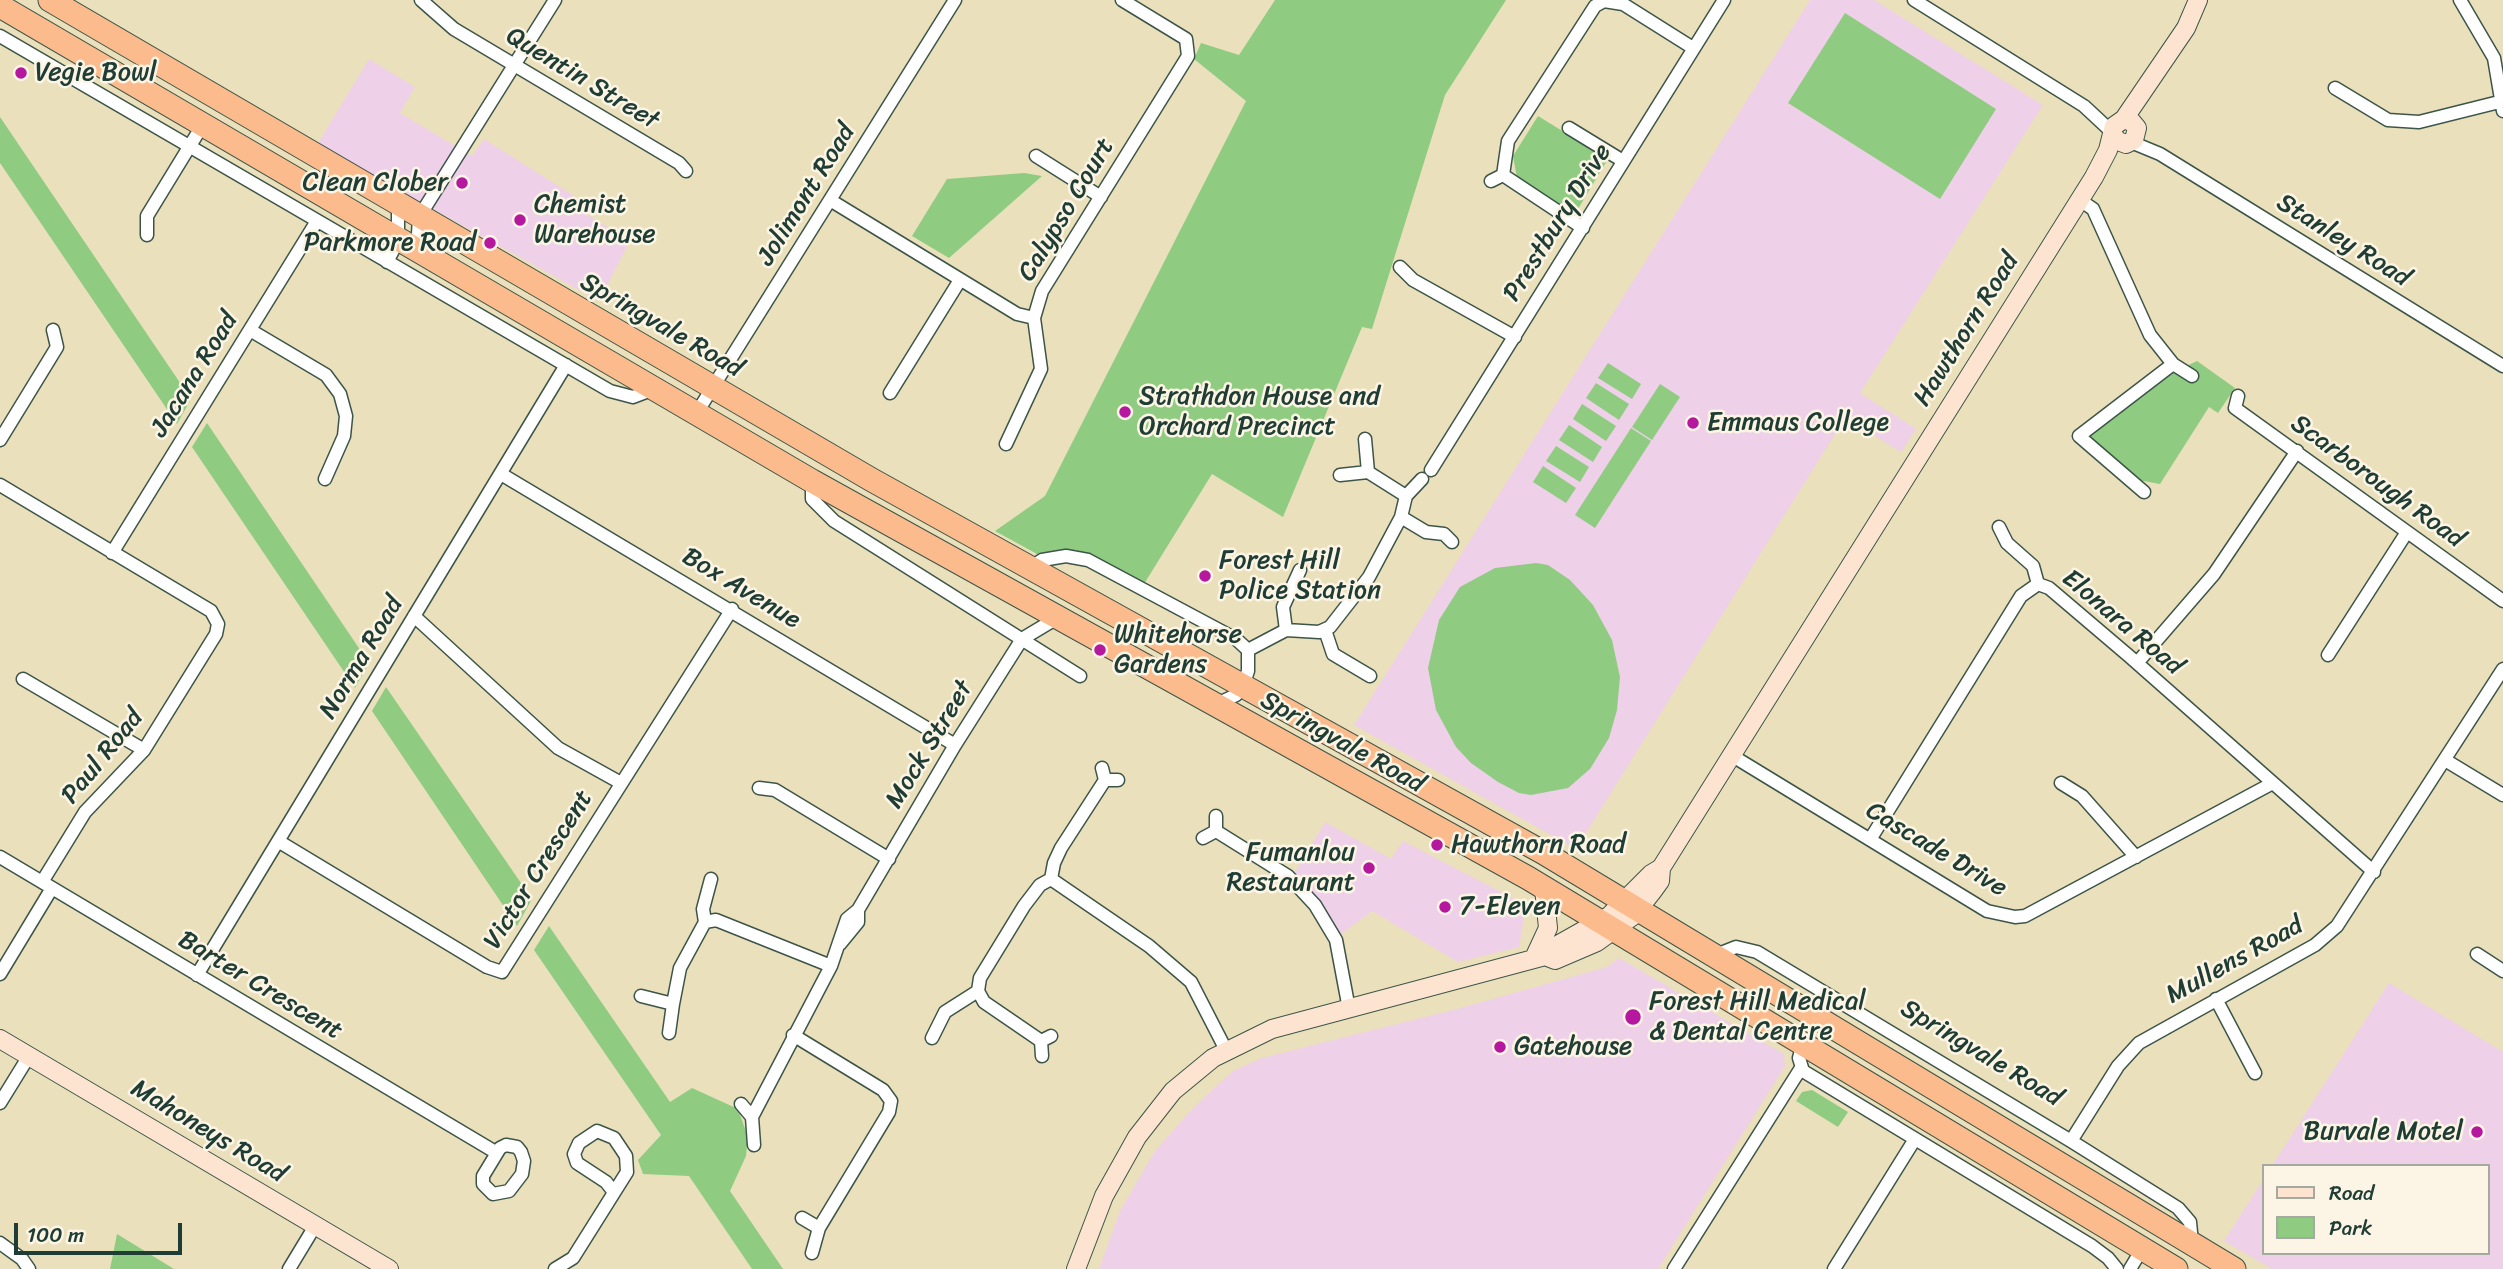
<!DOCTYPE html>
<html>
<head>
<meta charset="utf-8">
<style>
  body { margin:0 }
  #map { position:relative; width:2503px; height:1269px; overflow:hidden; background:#eae0bc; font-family:Sriracha,sans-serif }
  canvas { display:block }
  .legend { position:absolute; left:2262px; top:1164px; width:228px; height:91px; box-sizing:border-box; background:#fcf5e5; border:2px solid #a4ab9e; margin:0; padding:9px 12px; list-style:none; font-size:21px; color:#1f3d34 }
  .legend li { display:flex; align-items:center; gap:14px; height:35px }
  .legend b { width:35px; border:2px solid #a4ab9e }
  .scale { position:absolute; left:14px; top:1223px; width:168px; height:32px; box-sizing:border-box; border:4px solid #1f3d34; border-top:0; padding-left:9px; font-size:21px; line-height:24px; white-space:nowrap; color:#1f3d34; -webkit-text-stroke:5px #fcf5e5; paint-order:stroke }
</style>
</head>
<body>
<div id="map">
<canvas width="2503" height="1269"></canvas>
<ul class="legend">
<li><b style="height:9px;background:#fde4d1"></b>Road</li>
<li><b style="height:19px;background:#8fcc81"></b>Park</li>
</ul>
<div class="scale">100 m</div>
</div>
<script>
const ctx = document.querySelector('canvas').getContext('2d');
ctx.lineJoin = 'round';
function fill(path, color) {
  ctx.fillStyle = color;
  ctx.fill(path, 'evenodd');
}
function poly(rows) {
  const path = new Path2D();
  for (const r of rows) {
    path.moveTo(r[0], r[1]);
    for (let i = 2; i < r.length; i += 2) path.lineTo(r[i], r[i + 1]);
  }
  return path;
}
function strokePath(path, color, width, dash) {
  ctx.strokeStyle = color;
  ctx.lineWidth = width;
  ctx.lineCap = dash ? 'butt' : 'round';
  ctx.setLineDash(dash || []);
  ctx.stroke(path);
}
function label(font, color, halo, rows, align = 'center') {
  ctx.font = font + ' Sriracha,sans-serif';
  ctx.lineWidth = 5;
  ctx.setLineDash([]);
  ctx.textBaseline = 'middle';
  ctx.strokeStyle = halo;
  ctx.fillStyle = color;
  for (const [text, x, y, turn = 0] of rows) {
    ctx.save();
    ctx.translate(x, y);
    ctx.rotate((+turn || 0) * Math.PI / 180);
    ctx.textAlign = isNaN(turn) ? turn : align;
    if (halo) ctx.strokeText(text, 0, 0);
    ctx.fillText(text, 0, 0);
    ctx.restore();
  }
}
fill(poly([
  [1810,0,1874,0,2043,105,1860,393,1916,429,1901,452,1845,418,1576,849,1354,725],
  [369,59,415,87,400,113,472,156,484,139,574,196,570,204,630,241,599,301,317,145],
  [1325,822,1391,859,1403,841,1526,905,1519,947,1458,962,1372,911,1340,935,1321,903,1294,874],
  [1619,958,1784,1054,1785,1066,1658,1269,1099,1269,1120,1211,1155,1151,1194,1107,1233,1071,1262,1058,1457,1009,1607,967],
  [2389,983,2503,1052,2503,1269,2272,1269,2224,1241,2263,1180,2263,1253,2487,1253,2487,1166,2272,1166]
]), '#eed0e8');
fill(poly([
  [1275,0,1506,0,1445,95,1372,329,1362,327,1283,517,1212,474,1144,584,1074,552,1037,554,995,531,1045,496,1246,101,1194,59,1201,43,1239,55],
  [1845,13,1996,109,1940,199,1788,103],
  [1538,116,1608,159,1575,214,1517,178,1513,156],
  [0,117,191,399,177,424,0,163],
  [1024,173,1042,176,949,258,912,236,947,179],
  [2197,361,2235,388,2218,413,2209,407,2160,484,2138,480,2085,436,2168,375],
  [1608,363,1641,384,1632,399,1598,378],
  [1596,383,1629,404,1619,420,1586,398],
  [1660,384,1680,397,1652,440,1632,427],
  [1582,404,1616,426,1606,441,1573,419],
  [207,423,369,663,355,688,192,447],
  [1569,425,1602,447,1593,462,1559,440],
  [1631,428,1651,441,1595,528,1575,515],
  [1556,446,1589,467,1580,482,1546,461],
  [1543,466,1576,488,1566,503,1533,482],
  [1536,563,1548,565,1570,580,1593,605,1612,640,1620,677,1617,710,1609,738,1590,769,1568,788,1531,795,1519,793,1498,782,1471,763,1456,747,1436,710,1428,668,1439,620,1460,587,1495,568],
  [386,687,532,899,517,926,372,711],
  [549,926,670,1102,692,1088,738,1109,748,1137,746,1156,730,1191,783,1269,752,1269,689,1176,643,1174,638,1160,661,1135,534,950],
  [1812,1090,1848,1112,1838,1127,1796,1101,1802,1092],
  [117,1234,174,1269,110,1269]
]), '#8fcc81');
const street = poly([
  [421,0,454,29,679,163,686,171],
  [1914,0,2084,106,2113,133],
  [2460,0,2494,58,2503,111],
  [0,36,610,391,633,397,654,389],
  [2335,88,2388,120,2419,122,2503,101],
  [1569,128,1623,161],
  [2131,142,2160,154,2503,366],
  [1036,156,1101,197],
  [1503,175,1583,228],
  [1491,181,1503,175,1508,141,1595,6,1604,1,1623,4,1693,48],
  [830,200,1017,314,1034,318],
  [2080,200,2093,209,2150,335,2173,364,2192,376],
  [147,235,147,216,202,126],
  [417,251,419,217,555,0],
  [387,262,398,241,398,205],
  [1400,267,1413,280,1515,337],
  [250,330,326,375,340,394,346,416,344,436,325,479],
  [890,393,960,280],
  [2238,396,2235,408,2503,601],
  [696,414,955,0],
  [1365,439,1368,472,1406,496],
  [0,440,57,347,53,330],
  [1006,444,1041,369,1034,318,1042,291,1188,56,1186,39,1122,0],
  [1431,470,1724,0],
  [501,474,955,745],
  [1340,475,1368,472],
  [812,481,812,499,834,521,1080,676],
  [0,485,211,611,218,624,216,634,144,750,85,812,42,882],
  [2144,492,2079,436,2173,364],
  [1401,517,1426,532,1444,534,1452,542],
  [1999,527,2007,543,2033,566,2038,584],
  [112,553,317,221],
  [1030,568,1042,560,1066,556,1088,560,1236,639,1248,650],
  [414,616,558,748,621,783],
  [1286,630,1283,607,1300,570],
  [1325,630,1333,654,1370,676],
  [1248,650,1286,630,1319,632,1330,627,1369,577,1401,517,1406,496,1422,479],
  [2328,655,2407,532],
  [2137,663,2214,574,2297,451],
  [23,679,144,750],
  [1215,705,1236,695,1243,686,1248,671,1248,650],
  [1731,755,1987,911,2015,917,2025,916,2271,784],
  [2445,760,2503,795],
  [1102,768,1105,780,1118,780],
  [2061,783,2082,796,2136,857],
  [759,788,775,790,889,859],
  [1216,831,1288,876,1315,905,1336,940,1349,1009],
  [1203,838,1216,831,1216,816],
  [1871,838,2021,596,2038,584,2049,588,2129,656,2374,872],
  [278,841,487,967,502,972,732,609],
  [0,857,497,1153],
  [1051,879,1149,946,1191,982,1226,1050],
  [705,922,703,909,711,879],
  [840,944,858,922,858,910],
  [2477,954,2503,971],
  [1716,955,1736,947,1757,952,2071,1141,2178,1208,2190,1222,2192,1243],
  [0,974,52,888],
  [197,975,566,365],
  [978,991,984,1002,1041,1041],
  [641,996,673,1004,669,1033],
  [2216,999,2255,1073],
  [673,1004,680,968,705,922,716,920,831,966],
  [793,1035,883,1090,891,1101,889,1112,819,1228],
  [932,1038,945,1012,978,991,980,978,1024,906,1040,885,1051,879,1054,863,1061,848,1105,780],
  [1803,1043,1799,1058,1803,1071,2092,1246,2108,1258,2117,1269],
  [1042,1056,1041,1041,1051,1036],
  [0,1103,29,1056],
  [741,1104,752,1117,754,1145],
  [752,1117,831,966,847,919,858,910,955,745,1022,639,1057,618],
  [2071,1141,2118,1066,2139,1043,2315,945,2337,926,2503,669],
  [506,1145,517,1147,521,1152,524,1161,522,1174,509,1191,493,1194,483,1184,483,1176,500,1148,506,1145],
  [802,1218,819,1228,812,1253],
  [0,1243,22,1259,29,1269],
  [289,1269,315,1226],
  [555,1269,573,1258,627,1172,626,1156,614,1138,597,1131,579,1143,574,1154,577,1163,606,1182,613,1191],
  [1674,1269,1801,1068],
  [1834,1269,1915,1139],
  [2130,1269,2142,1249]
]);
const secondary = poly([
  [2124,119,2186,28,2198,0],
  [1535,956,1548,928,1544,888],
  [1545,956,1555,960,1597,942,1633,916,1652,892,1660,881,1661,868,2094,177,2108,150,2114,126,2124,119,2132,122,2137,128,2134,140,2126,144,2118,141,2113,135],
  [0,1039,389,1269],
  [1076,1269,1104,1196,1137,1137,1173,1091,1213,1058,1272,1029,1545,956,1554,947,1609,916,1651,874,1661,868]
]);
const highway = poly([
  [50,0,872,480,1544,853,2234,1269],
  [0,6,812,481,1528,878,2176,1269]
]);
strokePath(street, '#3d5548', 15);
strokePath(secondary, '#3d5548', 20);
strokePath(highway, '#3d5548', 25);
strokePath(street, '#fff', 12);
strokePath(secondary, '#fde4d1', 18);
strokePath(highway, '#fbbb8c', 23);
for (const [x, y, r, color] of [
  [21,73,7,"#b5179e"],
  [462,183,7,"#b5179e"],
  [520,220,7,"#b5179e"],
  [490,243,7,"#b5179e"],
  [1125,412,7,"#b5179e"],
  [1693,423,7,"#b5179e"],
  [1205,576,7,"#b5179e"],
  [1100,650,7,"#b5179e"],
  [1437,845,7,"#b5179e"],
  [1369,868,7,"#b5179e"],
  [1445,907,7,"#b5179e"],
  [1633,1017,9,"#b5179e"],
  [1500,1047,7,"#b5179e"],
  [2477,1132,7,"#b5179e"]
]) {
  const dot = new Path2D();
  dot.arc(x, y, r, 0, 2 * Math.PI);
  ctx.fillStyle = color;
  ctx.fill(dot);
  strokePath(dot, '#fcf5e5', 2.5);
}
label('26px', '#1f3d34', '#fcf5e5', [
  ["Vegie Bowl",35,73],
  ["Clean Clober",448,183,"right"],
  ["Chemist",534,205],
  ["Warehouse",534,235],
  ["Parkmore Road",476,243,"right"],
  ["Strathdon House and",1139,397],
  ["Orchard Precinct",1139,427],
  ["Emmaus College",1707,423],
  ["Forest Hill",1219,561],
  ["Police Station",1219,591],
  ["Whitehorse",1114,635],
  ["Gardens",1114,665],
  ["Hawthorn Road",1451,845],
  ["Fumanlou",1355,853,"right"],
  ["Restaurant",1355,883,"right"],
  ["7-Eleven",1459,907],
  ["Forest Hill Medical",1649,1002],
  ["& Dental Centre",1649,1032],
  ["Gatehouse",1514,1047],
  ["Burvale Motel",2463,1132,"right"]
], 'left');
label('26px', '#1f3d34', '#fcf5e5', [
  ["Quentin Street",582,79,31],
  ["Jolimont Road",807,195,-58],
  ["Calypso Court",1067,210,-59],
  ["Prestbury Drive",1558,223,-58],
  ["Stanley Road",2343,241,32],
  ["Springvale Road",661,326,30],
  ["Hawthorn Road",1967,330,-58],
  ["Jacana Road",195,375,-58],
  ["Scarborough Road",2377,482,36],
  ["Box Avenue",741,589,31],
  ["Elonara Road",2122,623,40],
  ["Norma Road",362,658,-59],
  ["Springvale Road",1342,743,29],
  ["Mock Street",930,745,-59],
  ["Paul Road",103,757,-51],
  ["Cascade Drive",1936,850,31],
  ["Victor Crescent",539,870,-58],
  ["Mullens Road",2235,961,-29],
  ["Barter Crescent",260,986,31],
  ["Springvale Road",1981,1054,31],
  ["Mahoneys Road",208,1132,31]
]);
</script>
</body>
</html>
